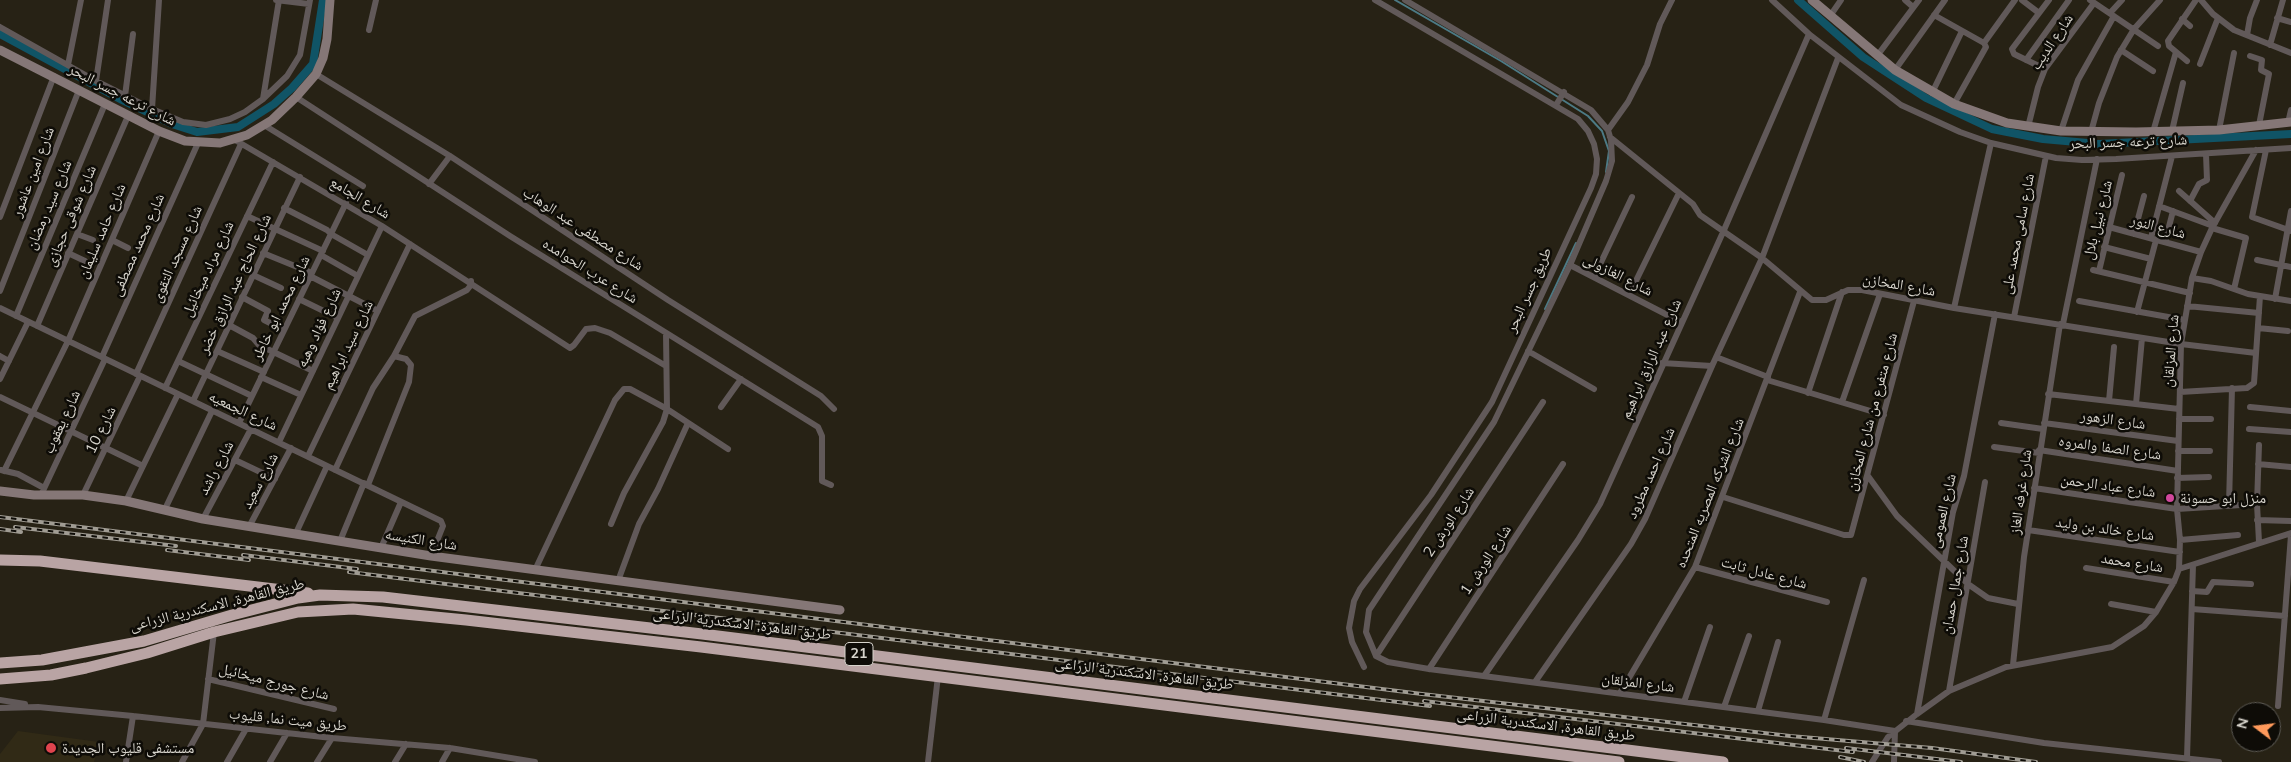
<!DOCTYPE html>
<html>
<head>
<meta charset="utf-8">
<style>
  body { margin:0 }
  #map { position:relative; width:2291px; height:762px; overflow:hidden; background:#272215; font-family:Mulish,sans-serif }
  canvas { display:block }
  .north { position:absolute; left:2231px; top:702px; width:50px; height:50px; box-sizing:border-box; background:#0e0c07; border:1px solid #5e5c56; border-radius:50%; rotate:285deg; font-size:14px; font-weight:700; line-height:20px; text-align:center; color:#d7d4cc }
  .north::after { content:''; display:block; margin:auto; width:18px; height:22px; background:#ff9a5b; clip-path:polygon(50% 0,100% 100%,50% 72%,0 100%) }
</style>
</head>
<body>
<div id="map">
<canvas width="2291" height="762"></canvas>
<div class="north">N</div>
</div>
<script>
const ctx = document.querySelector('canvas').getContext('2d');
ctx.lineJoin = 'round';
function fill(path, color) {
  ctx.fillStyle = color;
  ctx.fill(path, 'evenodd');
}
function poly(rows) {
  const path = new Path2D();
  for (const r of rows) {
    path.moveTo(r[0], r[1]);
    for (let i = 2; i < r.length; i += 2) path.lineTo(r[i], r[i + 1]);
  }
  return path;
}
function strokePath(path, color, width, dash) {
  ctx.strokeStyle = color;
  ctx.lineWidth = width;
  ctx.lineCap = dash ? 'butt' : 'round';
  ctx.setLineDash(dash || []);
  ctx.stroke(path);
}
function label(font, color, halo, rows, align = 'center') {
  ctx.font = font + ' Mulish,"Noto Naskh Arabic",sans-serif';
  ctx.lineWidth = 5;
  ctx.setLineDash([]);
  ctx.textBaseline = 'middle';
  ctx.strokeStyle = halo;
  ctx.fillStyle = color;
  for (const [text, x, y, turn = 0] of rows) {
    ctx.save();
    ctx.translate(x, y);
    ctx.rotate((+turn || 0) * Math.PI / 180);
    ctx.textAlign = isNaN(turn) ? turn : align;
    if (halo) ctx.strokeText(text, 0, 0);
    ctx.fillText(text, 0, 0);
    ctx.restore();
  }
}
fill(poly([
  [18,731,99,742,94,762,0,762,0,754]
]), '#312a16');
strokePath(poly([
  [1395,0,1501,61,1588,116,1602,131,1609,151,1606,172],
  [1545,309,1576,243]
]), '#4c7a85', 2);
strokePath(poly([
  [1798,0,1863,57,1926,98,1992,129,2043,139,2099,144,2291,134],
  [0,34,122,100,172,124,197,132,238,127,274,104,292,88,313,64,323,0]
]), '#105466', 8);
strokePath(poly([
  [276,0,309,4],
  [1405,0,1591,110,1608,130,1611,140,1612,161,1606,181,1570,265,1494,422,1369,610,1366,632,1376,656,1388,662,1429,669,1824,720,1895,731],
  [1772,0,1809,34,1901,105,1960,132,1991,143,2056,158,2082,160,2116,159,2291,148],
  [1905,0,1913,7],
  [2022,0,2039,13],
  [2090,0,2158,46],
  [2201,0,2213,14,2234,30,2291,53],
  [2110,13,2122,0],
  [1934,15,1984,43,1986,47,1954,104],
  [1830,16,1841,0],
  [2277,18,2291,22],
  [2182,19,2190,26],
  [0,27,96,81,152,109,183,122,206,125,230,119,245,112,263,99,287,76,300,55,310,0],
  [369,30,376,0],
  [2247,35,2250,18,2257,0],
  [1984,43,2015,0],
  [2270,45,2283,0],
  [2121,50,2153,71],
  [1877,56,1919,0],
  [2250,56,2262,60,2261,70,2269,74,2259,125],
  [2026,60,2069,0],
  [2187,61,2169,46,2168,41,2196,0],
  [2200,64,2218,18],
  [68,65,81,0],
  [2045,69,2014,54,2012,49,2049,0],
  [1895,70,1945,0],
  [316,74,450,156,668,300,821,396,834,409],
  [96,81,108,0],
  [1932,93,1962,31],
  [125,96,133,34],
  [296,97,510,236,818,427,822,436,822,481,831,485],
  [263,99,279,0],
  [1556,105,1564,92],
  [152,109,159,0],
  [2288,123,2291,110],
  [264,125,363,186],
  [2028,127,2038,87,2045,69,2094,3],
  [1608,130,1628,102,1647,65,1660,24,1672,0],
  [2219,130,2234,53],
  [2061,131,2078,80,2114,16],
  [2172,131,2183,83],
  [2091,132,2099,103,2117,57,2134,29,2160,0],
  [2153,132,2176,52],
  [1610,137,1693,204,1700,215,1762,258,1812,300,1826,300,1848,290,1862,290,1954,308,2181,344,2256,353],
  [235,140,382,226,570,348,574,345,586,329,595,328,610,333,666,366],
  [2266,150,2252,217,2291,231],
  [429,184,450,156],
  [2179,191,2215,223],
  [2190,201,2199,184,2207,180,2206,154],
  [2159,206,2213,226],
  [284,208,327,230,331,234,368,255],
  [247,216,323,251],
  [0,217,54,76],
  [2109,227,2201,252],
  [2212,228,2246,238,2234,289],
  [77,234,93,240],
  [2134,234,2144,196],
  [2151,238,2172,156],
  [112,240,128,248],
  [2165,242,2173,211],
  [2104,247,2151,259],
  [68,253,85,261],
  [263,253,312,273],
  [321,255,358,276],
  [2257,260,2291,267],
  [1570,265,1681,322],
  [2093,270,2190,293],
  [2099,271,2122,175],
  [253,275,281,288],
  [310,276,378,311],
  [1594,277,1632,197],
  [2192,278,2211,281,2248,294,2291,301],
  [0,291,79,90],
  [1629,295,1679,193],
  [242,297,268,311,264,320,284,330],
  [299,299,338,318],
  [2275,299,2291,211],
  [2079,301,2185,320],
  [2187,306,2259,313],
  [0,308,441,521,443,526,431,556],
  [1954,308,1991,143],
  [2137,312,2156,240],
  [16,316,105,104],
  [2014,317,2046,156],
  [2063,324,2097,159],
  [229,325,253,338,259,345,313,371],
  [37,326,128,116],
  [2258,328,2288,331],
  [217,351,264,372],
  [1528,351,1594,389],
  [0,356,9,361],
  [102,357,198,143],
  [1716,357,1768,377],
  [178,361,252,396],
  [1662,363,1712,366],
  [136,374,241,144],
  [261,377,301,395],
  [0,379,28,322],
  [1767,380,1884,415],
  [165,388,273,162],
  [2180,392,2247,388,2254,383,2260,296],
  [1808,393,1842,292],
  [2048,394,2179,409],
  [0,397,143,466],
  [193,401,300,177],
  [2109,401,2114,347],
  [1842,402,1880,294],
  [2136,404,2142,338],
  [721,407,741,379],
  [2250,407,2291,411],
  [2179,419,2211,419],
  [239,423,346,203],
  [2001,423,2043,429],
  [2044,423,2178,441],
  [2249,429,2291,432],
  [279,442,382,226],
  [2259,445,2257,504,2259,542],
  [1994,447,2039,453],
  [2039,450,2178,471],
  [2178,451,2210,451],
  [308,456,410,244],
  [235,460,275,479],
  [2258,464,2291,467],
  [1,470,18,474,44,488],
  [335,470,373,388,394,356,415,316,467,290,471,285,471,281],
  [4,471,68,341,159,131],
  [1868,476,1897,516,1968,584,1988,598,2018,604],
  [2177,478,2209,477],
  [368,485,409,382,411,365,406,359,394,356],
  [2034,488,2177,509,2257,504],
  [41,495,105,359],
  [83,495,140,376],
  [1723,497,1844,535,1851,535,1914,301],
  [126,501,178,394],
  [2229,505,2232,388],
  [165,509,212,411],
  [203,519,251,429],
  [2257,520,2291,521],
  [611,524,624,493,663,422,667,409,666,333],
  [250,525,291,448],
  [2028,530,2180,552],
  [296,533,327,466],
  [2180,540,2238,535],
  [340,541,364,483],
  [381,548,401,502],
  [1695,567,1827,602],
  [2086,568,2174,582],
  [2179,569,2291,533],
  [535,570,615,400,624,389,630,389,667,409,728,449],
  [618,581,639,524,658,489,688,423],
  [2192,591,2207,592,2213,582,2251,584],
  [2111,604,2156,612],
  [2192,609,2285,616],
  [1376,656,1543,402],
  [2013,665,2024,557,2060,324],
  [1364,667,1352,642,1349,628,1354,601,1360,589,1431,495,1492,402,1591,188,1596,174,1597,159,1594,144,1588,131,1578,119,1375,0],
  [1429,669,1563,464],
  [1484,676,1578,540,1600,504,1724,230,1809,34],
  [208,679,334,709],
  [1535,682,1631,544,1645,519,1712,366,1762,258,1838,58],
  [1949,691,1985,482],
  [1620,693,1695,567,1800,292],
  [0,700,25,704],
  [1684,702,1710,627],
  [2278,706,2291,535],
  [1724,707,1749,636],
  [0,708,38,707,133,716,332,738,450,748,535,762],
  [1758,711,1778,642],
  [1917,714,1953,512,1964,476,1995,314],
  [1824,720,1864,580],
  [1906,721,2044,743,2219,762],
  [2187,758,2193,565],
  [126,762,133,716],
  [182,762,203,724,214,632],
  [227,762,246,729],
  [270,762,287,733],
  [317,762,332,738],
  [395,762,406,744],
  [442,762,450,748],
  [928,762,938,676],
  [1872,762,1888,737,1917,714,1949,691,2006,667,2112,647,2144,626,2156,612,2174,582,2179,569,2180,540,2177,509,2181,344,2192,278,2201,252,2212,228,2256,150],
  [1894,762,1895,731]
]), '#615959', 6);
strokePath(poly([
  [1812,0,1895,70,1954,104,2007,123,2061,131,2136,132,2219,130,2291,122],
  [0,50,159,131,185,141,220,143,247,135,272,120,296,97,316,74,323,58,327,39,330,0],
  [0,491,34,495,83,495,126,501,203,519,431,556,840,610]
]), '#857777', 9);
strokePath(poly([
  [0,560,40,561,308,593],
  [0,663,42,660,144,641,232,615,298,598,320,595,383,597,702,634,1723,762],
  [0,679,51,675,86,668,147,653,214,632,298,612,353,609,466,620,701,647,1619,762]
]), '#b9a4a4', 11);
const rail = poly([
  [0,517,1422,694,1790,736,1932,748,2036,762],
  [15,527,176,546],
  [0,529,21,532],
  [167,550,249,560],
  [243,555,357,569],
  [349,572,1430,706],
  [1424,701,1853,752],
  [1846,748,1961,762],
  [1840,757,1864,762]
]);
strokePath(rail, '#a09c93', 4);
strokePath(rail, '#0e0c07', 2, [5.5]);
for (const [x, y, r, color] of [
  [2170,498,5,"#d1479c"],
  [51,748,6,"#e0444e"]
]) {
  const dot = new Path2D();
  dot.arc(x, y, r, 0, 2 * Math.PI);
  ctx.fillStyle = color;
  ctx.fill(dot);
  strokePath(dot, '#0e0c07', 2);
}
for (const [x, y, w] of [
  [859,654,28]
]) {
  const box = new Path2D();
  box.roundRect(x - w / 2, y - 11.5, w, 23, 4);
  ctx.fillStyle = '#0e0c07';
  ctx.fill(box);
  strokePath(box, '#d7d4cc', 1);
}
label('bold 14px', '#d7d4cc', null, [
  ["21",859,654]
]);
label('15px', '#d7d4cc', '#0e0c07', [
  ["شارع الديب",2052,42,-56],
  ["شارع ترعه جسر البحر",122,95,27],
  ["شارع ترعه جسر البحر",2128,142,-2],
  ["شارع امين عاشور",33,172,-69],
  ["شارع الجامع",360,198,31],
  ["شارع سيد رمضان",49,205,-67],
  ["شارع شوقى حجازى",71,216,-67],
  ["شارع نبيل بلال",2098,220,-76],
  ["شارع النور",2158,227,15],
  ["شارع مصطفى عبد الوهاب",583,229,33],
  ["شارع حامد سليمان",102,231,-67],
  ["شارع سامى محمد على",2018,234,-79],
  ["شارع محمد مصطفى",138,245,-66],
  ["شارع مسجد التقوى",177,254,-66],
  ["شارع مراد ميخائيل",208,269,-65],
  ["شارع عرب الحوامده",590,271,32],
  ["شارع الغازولى",1618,275,27],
  ["شارع الحاج عبد الرازق خضر",235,284,-65],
  ["شارع المخازن",1899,285,10],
  ["طريق جسر البحر",1529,290,-66],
  ["شارع محمد ابو خاطر",281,308,-64],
  ["شارع فؤاد وهبه",319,328,-65],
  ["شارع سيد ابراهيم",348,345,-64],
  ["شارع المزلقان",2171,351,-85],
  ["شارع عبد الرازق ابراهيم",1651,359,-66],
  ["شارع الجمعيه",243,411,25],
  ["شارع متفرع من شارع المخازن",1872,412,-75],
  ["شارع الزهور",2113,420,8],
  ["شارع يعقوب",62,422,-65],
  ["شارع 10",101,430,-64],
  ["شارع الصفا والمروه",2110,448,8],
  ["شارع راشد",216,468,-62],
  ["شارع احمد مطرود",1651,473,-66],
  ["شارع سعيد",260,481,-62],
  ["شارع عباد الرحمن",2108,486,8],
  ["شارع غرفه الغاز",2021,492,-82],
  ["شارع الشركه المصريه المتحده",1710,493,-68],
  ["شارع العمومى",1943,511,-77],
  ["شارع الورش 2",1449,522,-57],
  ["شارع خالد بن وليد",2105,529,8],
  ["شارع الكنيسه",421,540,9],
  ["شارع الورش 1",1486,560,-57],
  ["شارع محمد",2132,563,9],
  ["شارع عادل ثابت",1764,573,15],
  ["شارع جمال حمدان",1955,585,-80],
  ["طريق القاهرة, الاسكندرية الزراعى",217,605,-14],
  ["طريق القاهرة, الاسكندرية الزراعى",742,624,7],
  ["طريق القاهرة, الاسكندرية الزراعى",1144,674,7],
  ["شارع جورج ميخائيل",274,682,14],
  ["شارع المزلقان",1638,683,7],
  ["طريق ميت نما, قليوب",288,720,6],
  ["طريق القاهرة, الاسكندرية الزراعى",1546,725,7]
]);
label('15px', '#d7d4cc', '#0e0c07', [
  ["منزل ابو حسونة",2180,498],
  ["مستشفى قليوب الجديدة",62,748]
], 'left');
</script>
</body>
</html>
